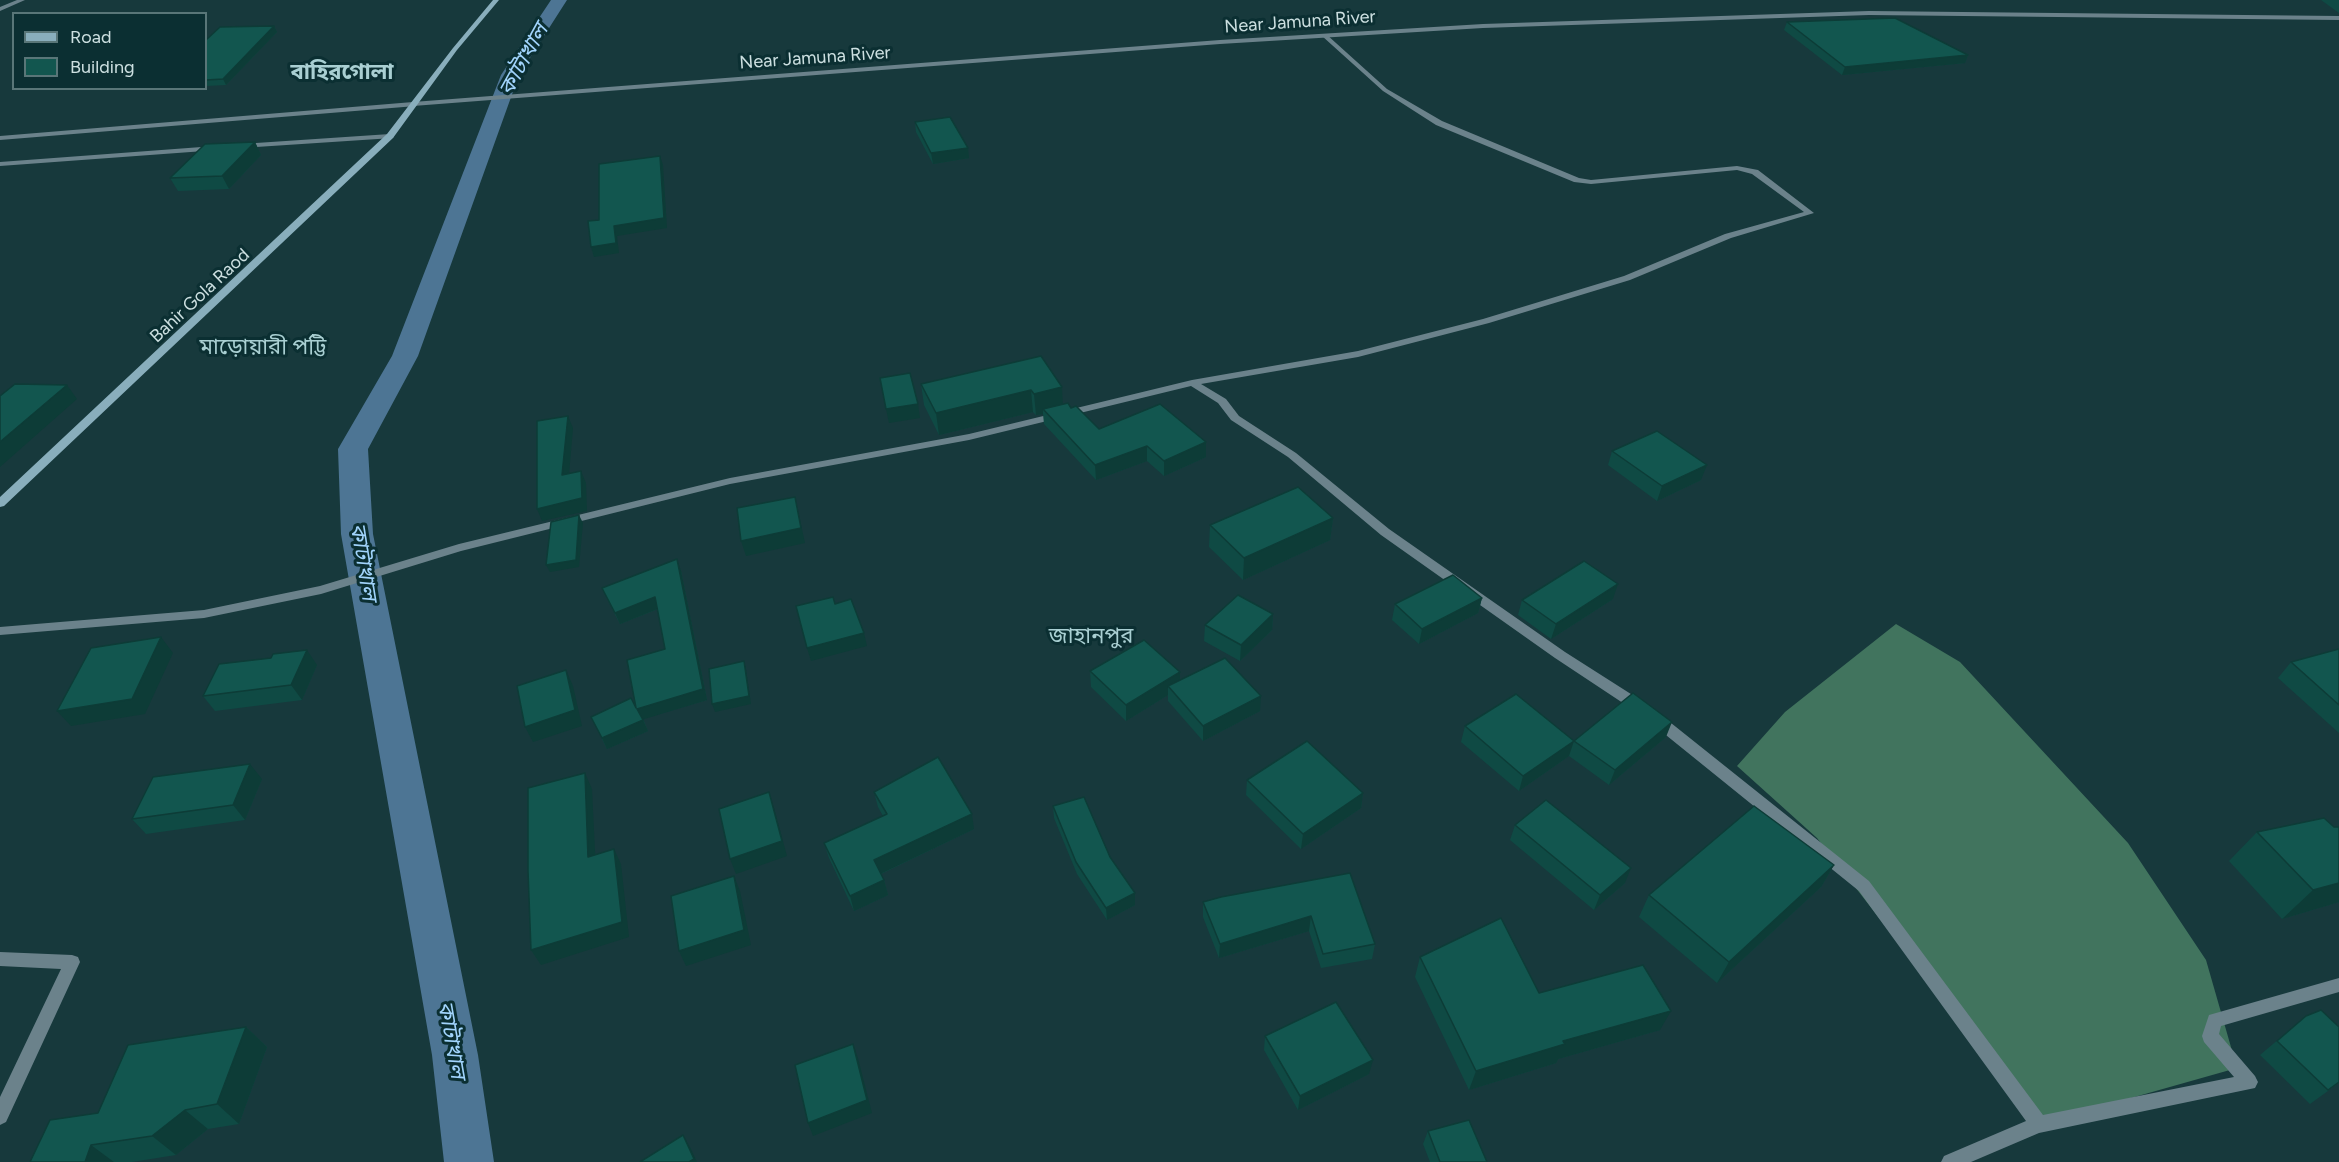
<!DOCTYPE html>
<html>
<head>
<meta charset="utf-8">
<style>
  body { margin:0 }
  #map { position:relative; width:2339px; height:1162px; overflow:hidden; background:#17393c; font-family:Figtree,sans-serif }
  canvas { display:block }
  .legend { position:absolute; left:12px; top:12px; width:195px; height:78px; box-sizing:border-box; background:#0b2f32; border:2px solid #597678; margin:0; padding:8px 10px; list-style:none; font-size:18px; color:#cde0e1 }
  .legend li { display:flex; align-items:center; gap:12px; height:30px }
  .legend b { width:30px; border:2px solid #597678 }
</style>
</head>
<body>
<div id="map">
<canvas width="2339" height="1162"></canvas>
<ul class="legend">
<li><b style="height:8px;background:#89aebc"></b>Road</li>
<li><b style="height:16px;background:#12564f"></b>Building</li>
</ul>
</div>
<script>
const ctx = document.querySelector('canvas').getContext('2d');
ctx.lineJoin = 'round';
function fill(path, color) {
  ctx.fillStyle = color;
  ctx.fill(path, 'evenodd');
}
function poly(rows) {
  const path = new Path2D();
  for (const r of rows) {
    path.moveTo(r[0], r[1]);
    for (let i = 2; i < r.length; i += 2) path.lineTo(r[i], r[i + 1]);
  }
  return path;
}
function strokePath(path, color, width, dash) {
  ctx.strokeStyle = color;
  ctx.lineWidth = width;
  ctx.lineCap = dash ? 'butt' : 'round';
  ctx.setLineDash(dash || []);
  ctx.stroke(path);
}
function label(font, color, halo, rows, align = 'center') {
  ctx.font = font + ' Figtree,"Noto Sans Bengali",sans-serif';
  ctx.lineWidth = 6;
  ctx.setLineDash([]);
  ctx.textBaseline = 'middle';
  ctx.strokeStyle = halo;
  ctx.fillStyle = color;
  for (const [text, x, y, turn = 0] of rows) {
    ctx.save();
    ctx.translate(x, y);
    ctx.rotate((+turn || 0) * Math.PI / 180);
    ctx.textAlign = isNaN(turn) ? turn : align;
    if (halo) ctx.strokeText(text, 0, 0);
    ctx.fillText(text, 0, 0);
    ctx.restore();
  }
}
fill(poly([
  [1896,624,1960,662,2128,843,2206,960,2237,1068,2039,1124,1817,838,1737,766,1785,712]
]), '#41745e');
fill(poly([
  [551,0,567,0,519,75,418,356,368,449,373,534,478,1055,494,1162,444,1162,432,1055,341,534,338,449,392,356,501,75,551,0]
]), '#4d7594');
fill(poly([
  [17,0,25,0,0,11,0,7,17,0],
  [1322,34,1326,34,1387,89,1442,121,1579,178,1591,180,1737,166,1758,170,1814,213,1731,238,1630,280,1489,323,1358,357,1201,384,1226,399,1239,416,1296,453,1389,529,1565,652,1645,703,1647,707,1645,711,1635,711,1555,658,1381,535,1288,457,1231,420,1218,403,1191,386,969,440,730,484,461,551,321,594,204,618,0,635,0,627,204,610,320,586,459,544,730,478,969,434,1192,380,1358,351,1483,319,1624,276,1725,234,1804,212,1752,174,1737,170,1591,184,1574,182,1436,125,1383,91,1322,36,1322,34],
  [413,102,417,104,416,106,0,140,0,136,413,102],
  [390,134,394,136,393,138,241,148,237,146,241,144,390,134],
  [215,146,218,146,218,150,0,166,0,162,215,146],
  [1656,714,1661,715,1869,881,2043,1115,2234,1077,2204,1042,2202,1036,2209,1015,2339,978,2339,992,2221,1026,2219,1034,2255,1076,2258,1082,2255,1088,2039,1133,1971,1162,1941,1162,1944,1156,2026,1121,1859,891,1651,723,1649,719,1651,715,1656,714],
  [0,952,72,955,78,957,80,962,6,1122,0,1125,0,1097,61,969,0,966,0,952]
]), '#6b828b');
fill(poly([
  [1869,11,2339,16,2339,20,1869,15,1483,28,1220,44,413,106,409,104,413,102,1220,40,1483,24,1869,11]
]), '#6b828b');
fill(poly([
  [493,0,499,0,457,50,393,138,4,506,0,507,0,497,387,134,453,48,493,0]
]), '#89aebc');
fill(poly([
  [2321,0,2339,0,2339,13],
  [1787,22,1968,55,1965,63,1842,75,1784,30],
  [274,26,277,32,226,85,206,86,206,40],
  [915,122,969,158,933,164,916,132],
  [255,142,261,155,229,189,178,191,170,178],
  [1041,356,1063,405,1071,408,1099,429,1206,457,1164,476,1147,461,1096,480,1044,424,1043,414,1036,415,1033,412,939,435,924,405,921,384],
  [1612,451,1701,480,1657,501,1608,465],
  [1333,518,1330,540,1243,580,1209,547,1210,525],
  [681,571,707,700,643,719,648,731,607,749,591,717,636,708,665,649,658,609,620,624,607,599,602,588],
  [1482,598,1478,613,1419,644,1392,620,1395,604],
  [1613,599,1551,639,1518,615,1522,600],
  [1273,614,1272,630,1240,661,1204,641,1205,625],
  [2339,649,2339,733,2278,678,2291,662],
  [317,665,302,700,215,711,203,696],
  [1090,671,1180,680,1260,711,1203,741,1168,701,1168,695,1126,721,1091,687],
  [1465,726,1574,741,1666,737,1609,785,1569,756,1519,791,1461,742],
  [262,779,245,820,146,834,132,819],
  [1247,780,1363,793,1361,808,1301,849,1246,795],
  [874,792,974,829,881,874,884,880,888,895,854,911,829,858,824,843,883,816,878,807],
  [1053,806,1135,893,1135,905,1107,920,1077,874,1054,818],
  [1515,825,1625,883,1594,910,1510,840],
  [2334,827,2339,902,2282,919,2229,861,2257,832],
  [1834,865,1821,887,1717,983,1639,917,1649,895],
  [1350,873,1375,944,1372,959,1321,968,1309,931,1219,958,1203,917,1203,902],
  [1420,957,1539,993,1660,1030,1558,1059,1556,1063,1469,1090,1415,977],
  [2306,1016,2339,1083,2310,1104,2260,1055],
  [246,1027,267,1047,239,1124,208,1129,176,1155,132,1162,30,1162,98,1113],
  [1265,1036,1369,1074,1298,1110,1264,1050],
  [1428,1131,1487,1162,1430,1162,1423,1144]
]), '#0f4a44');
fill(poly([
  [274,26,277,32,226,85,223,79],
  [1968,55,1965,63,1842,75,1845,67],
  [255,142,261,155,229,189,222,176],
  [968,148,969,158,933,164,931,153],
  [660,156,663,165,667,228,617,236,619,253,594,257,591,247,614,226],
  [67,385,77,399,0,467,0,442],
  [1062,387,1063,409,1043,409,1043,414,1036,415,1034,394],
  [1031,390,1033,412,939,435,936,413],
  [918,404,920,418,889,423,886,409],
  [568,416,573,428,568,487,562,475],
  [1206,442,1206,457,1164,476,1164,461],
  [1147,446,1147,461,1096,480,1095,465],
  [1707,465,1701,480,1657,501,1662,486],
  [581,471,586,483,587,511,542,521,537,509],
  [795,497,805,543,746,556,741,541],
  [579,515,583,523,579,567,550,572,546,565],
  [1333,518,1330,540,1243,580,1244,558],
  [677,559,681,571,707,700,641,720,637,709,703,689],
  [1618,584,1613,599,1551,639,1556,624],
  [655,597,660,608,620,624,615,613],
  [1482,598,1478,613,1419,644,1422,629],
  [1273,614,1272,630,1240,661,1241,645],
  [864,633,867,646,811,661,807,648],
  [161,637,173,653,145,714,71,726,57,711],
  [307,650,317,665,302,700,291,685],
  [744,661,746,669,751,704,715,712,712,704],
  [566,670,573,686,582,726,533,742,525,727],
  [1180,672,1180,687,1168,686,1168,695,1126,721,1126,705],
  [1261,696,1260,711,1203,741,1203,726],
  [643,720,648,731,607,749,602,738],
  [1672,722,1666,737,1609,785,1615,770],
  [1574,741,1569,756,1519,791,1523,776],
  [250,764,262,779,245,820,233,805],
  [585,773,592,789,596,872,588,857],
  [769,792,774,808,787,856,736,874,730,859],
  [1363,793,1361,808,1301,849,1303,834],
  [972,814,974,829,878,875,874,860],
  [614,849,621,864,629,937,541,965,531,950],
  [1834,865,1821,887,1717,983,1729,962],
  [1631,868,1625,883,1594,910,1600,895],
  [734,876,740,891,751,945,686,966,679,951],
  [884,880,888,895,854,911,850,896],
  [2339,883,2339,902,2282,919,2313,890],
  [1135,893,1135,905,1107,920,1106,908],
  [1311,916,1309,931,1219,958,1220,944],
  [1671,1011,1660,1030,1558,1059,1556,1063,1469,1090,1476,1071,1563,1041],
  [246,1027,267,1047,239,1124,217,1104],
  [853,1044,858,1058,872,1113,813,1136,808,1123],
  [1373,1060,1369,1074,1298,1110,1300,1096],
  [185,1110,208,1129,176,1155,152,1136],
  [683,1135,691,1149,697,1162,689,1162],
  [91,1145,114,1162,85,1162]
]), '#0d3c37');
const building = poly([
  [1895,18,1968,55,1845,67,1787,22,1895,18],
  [274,26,223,79,206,80,206,40,220,27,274,26],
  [950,117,968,148,931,153,915,122,950,117],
  [255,142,222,176,170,178,205,144,255,142],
  [660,156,664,218,614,226,616,243,591,247,588,221,599,220,599,164,660,156],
  [1041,356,1062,387,1034,394,1031,390,936,413,921,384,1041,356],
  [910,373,918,404,886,409,880,378,910,373],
  [15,384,67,385,0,442,0,396,15,384],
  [1068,403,1071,408,1076,406,1099,429,1160,404,1206,442,1164,461,1147,446,1095,465,1043,409,1068,403],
  [568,416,562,475,581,471,582,498,537,509,537,421,568,416],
  [1657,431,1707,465,1662,486,1612,451,1657,431],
  [1298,487,1333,518,1244,558,1210,525,1298,487],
  [795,497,801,528,741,541,737,508,795,497],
  [579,515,576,560,546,565,551,522,579,515],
  [677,559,703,689,637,709,643,720,602,738,591,717,631,698,636,708,627,660,665,649,655,597,615,613,602,588,677,559],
  [1584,561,1618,584,1556,624,1522,600,1584,561],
  [1453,575,1482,598,1422,629,1395,604,1453,575],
  [1238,595,1273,614,1241,645,1205,625,1238,595],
  [833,597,835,604,851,599,864,633,807,648,796,606,833,597],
  [161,637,132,699,57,711,91,648,161,637],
  [1144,640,1180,672,1126,705,1090,671,1144,640],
  [2339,649,2339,705,2291,662,2339,649],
  [307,650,291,685,203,696,219,664,271,658,273,654,307,650],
  [1225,658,1261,696,1203,726,1168,686,1225,658],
  [744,661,749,696,712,704,709,669,744,661],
  [566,670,575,710,525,727,517,686,566,670],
  [1633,693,1672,722,1615,770,1574,741,1633,693],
  [1516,694,1574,741,1523,776,1465,726,1516,694],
  [1307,741,1363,793,1303,834,1247,780,1307,741],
  [938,757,972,814,874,860,884,880,850,896,824,843,887,814,874,792,938,757],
  [250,764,233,805,132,819,153,777,250,764],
  [585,773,588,857,614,849,622,922,531,950,528,871,528,788,585,773],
  [769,792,782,841,730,859,719,809,769,792],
  [1084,797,1110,857,1135,893,1106,908,1076,862,1053,806,1084,797],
  [1546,800,1631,868,1600,895,1515,825,1546,800],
  [1754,806,1834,865,1729,962,1649,895,1754,806],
  [2324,818,2334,827,2339,827,2339,883,2313,890,2257,832,2324,818],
  [1350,873,1375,944,1323,954,1311,916,1220,944,1203,902,1221,897,1350,873],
  [734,876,744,930,679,951,671,896,734,876],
  [1501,918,1539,993,1643,965,1671,1011,1563,1041,1565,1044,1476,1071,1420,957,1501,918],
  [1336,1002,1373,1060,1300,1096,1265,1036,1336,1002],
  [2321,1010,2339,1027,2339,1082,2328,1090,2277,1041,2306,1016,2321,1010],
  [246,1027,217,1104,185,1110,152,1136,91,1145,85,1162,30,1162,50,1120,98,1113,128,1045,246,1027],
  [853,1044,867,1100,808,1123,795,1065,853,1044],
  [1469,1120,1487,1162,1440,1162,1428,1131,1469,1120],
  [683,1135,694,1159,689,1162,640,1162,683,1135]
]);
fill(building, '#12564f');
strokePath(building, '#0d3c37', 1.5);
label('18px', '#cde0e1', '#0b2f32', [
  ["Near Jamuna River",1300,22,-4],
  ["Near Jamuna River",815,58,-4],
  ["Bahir Gola Raod",200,296,-43]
]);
label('italic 22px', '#a1d4fc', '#0b2f32', [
  ["কাটাখাল",524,60,-61],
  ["কাটাখাল",363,562,81],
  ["কাটাখাল",451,1040,80]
]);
label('bold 22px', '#a9cfd2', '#0b2f32', [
  ["বাহিরগোলা",342,73]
]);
label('22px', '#a9cfd2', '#0b2f32', [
  ["মাড়োয়ারী পট্টি",263,348],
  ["জাহানপুর",1091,637]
]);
</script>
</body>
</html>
